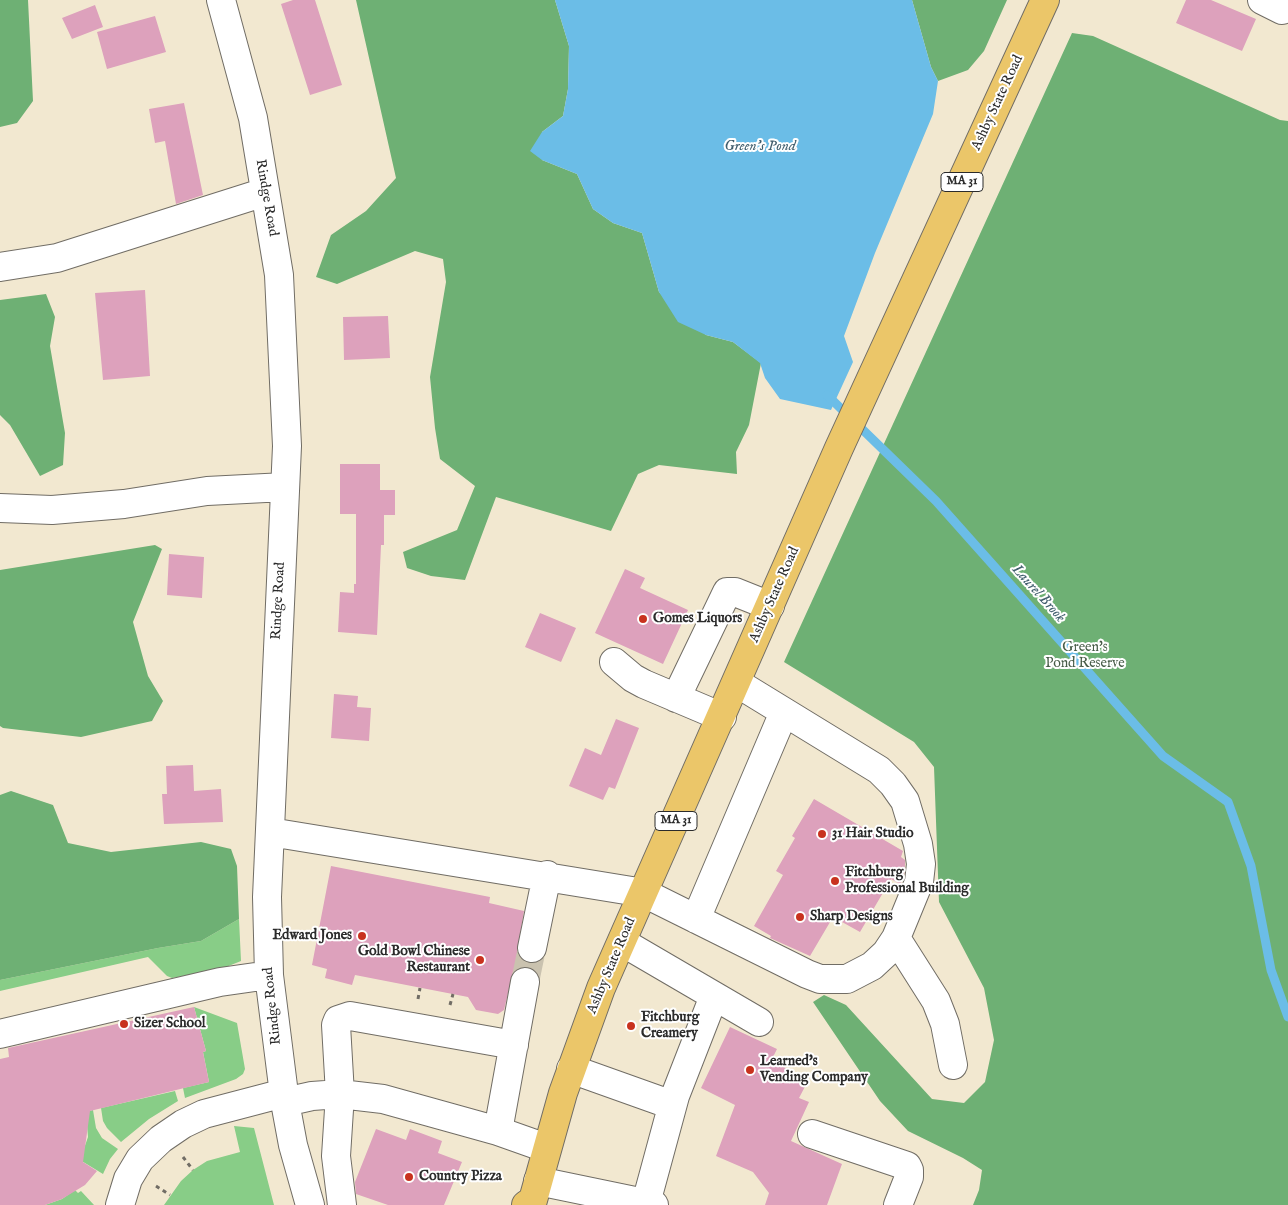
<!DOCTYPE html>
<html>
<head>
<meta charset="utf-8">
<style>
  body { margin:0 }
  canvas { display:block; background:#f2e8d0 }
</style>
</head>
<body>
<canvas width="1288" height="1205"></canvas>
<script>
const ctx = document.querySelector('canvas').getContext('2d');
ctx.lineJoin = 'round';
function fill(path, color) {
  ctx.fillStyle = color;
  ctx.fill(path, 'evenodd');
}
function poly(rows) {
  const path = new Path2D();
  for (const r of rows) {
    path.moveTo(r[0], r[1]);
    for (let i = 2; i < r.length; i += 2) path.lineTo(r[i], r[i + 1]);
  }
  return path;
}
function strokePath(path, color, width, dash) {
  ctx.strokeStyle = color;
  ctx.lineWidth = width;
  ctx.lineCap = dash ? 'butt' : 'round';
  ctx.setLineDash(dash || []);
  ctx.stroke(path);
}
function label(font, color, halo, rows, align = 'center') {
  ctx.font = font + ' "IM FELL English",serif';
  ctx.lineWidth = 4;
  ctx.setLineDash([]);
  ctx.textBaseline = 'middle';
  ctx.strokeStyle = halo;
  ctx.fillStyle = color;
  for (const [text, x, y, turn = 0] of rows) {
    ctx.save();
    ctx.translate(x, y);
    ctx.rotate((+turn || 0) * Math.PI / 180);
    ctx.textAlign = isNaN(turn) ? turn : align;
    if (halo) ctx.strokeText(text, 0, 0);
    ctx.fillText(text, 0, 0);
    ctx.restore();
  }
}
fill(poly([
  [239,919,241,961,221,969,172,978,167,976,148,957,0,991,0,980,158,948,201,941],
  [194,1007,237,1023,245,1069,243,1074,236,1079,185,1098,183,1088,209,1082,203,1052,206,1051],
  [175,1091,178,1101,149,1119,121,1142,107,1128,103,1121,101,1108],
  [93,1110,96,1128,102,1138,118,1149,110,1159,103,1174,80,1160,88,1137,86,1112],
  [234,1126,254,1128,274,1205,164,1205,181,1181,193,1170,207,1161,240,1152],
  [75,1190,78,1193,81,1191,94,1205,45,1205,62,1199]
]), '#88cd87');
fill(poly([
  [0,0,28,0,33,101,17,123,0,127],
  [356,0,555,0,569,46,568,89,563,116,542,132,542,160,577,174,593,209,613,223,642,233,659,292,706,335,733,342,761,363,749,425,736,452,737,474,659,465,638,474,611,531,496,497,465,580,431,576,407,568,403,552,457,530,475,486,440,459,435,428,430,377,446,282,443,259,415,251,337,284,316,277,331,235,366,211,396,178],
  [912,0,1007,0,984,51,968,70,938,81,931,67],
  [1072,33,1093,36,1280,120,1288,121,1288,1205,973,1205,979,1190,982,1170,963,1158,908,1131,880,1101,813,1002,824,995,846,1005,932,1099,964,1103,985,1082,994,1040,984,988,939,902,934,767,914,742,784,662],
  [46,294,55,317,50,346,65,433,63,465,40,476,10,425,0,415,0,300],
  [155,545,162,549,133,622,148,676,163,701,152,721,81,737,3,728,0,726,0,570],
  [11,791,53,805,68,843,111,852,201,842,231,849,237,866,239,919,201,941,158,948,0,980,0,795]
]), '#6eb074');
fill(poly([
  [555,0,912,0,931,67,938,81,933,114,875,253,844,336,853,362,831,410,780,399,765,378,760,363,733,342,706,335,678,322,659,292,642,233,613,223,593,209,577,174,542,160,530,151,542,132,563,116,568,89,569,46]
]), '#6bbde7');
strokePath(poly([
  [827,395,936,501,1163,756,1228,802,1251,866,1271,970,1288,1017]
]), '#6bbde7', 9);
fill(poly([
  [293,0,315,0,342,85,310,95,281,4],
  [1186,0,1211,0,1256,19,1242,51,1176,23],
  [95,5,103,27,72,39,62,18],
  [155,16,166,52,107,69,97,32],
  [184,103,203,195,176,204,165,141,155,143,149,109],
  [145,290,150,376,103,380,95,293],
  [388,316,390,358,344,360,343,317],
  [340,464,380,464,380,490,395,490,395,515,384,515,384,545,381,545,377,635,338,632,340,592,354,593,354,584,356,584,356,514,340,514],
  [169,554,204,557,202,598,167,595],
  [625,569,645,578,640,588,688,610,663,664,595,633],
  [540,613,576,628,561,662,525,647],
  [334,694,358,696,357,707,371,708,369,741,331,738],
  [616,719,639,728,615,789,609,787,603,800,569,786,585,748,601,755],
  [193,765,194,791,221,789,223,822,164,824,162,794,167,794,166,766],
  [814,799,903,851,901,857,905,860,905,864,904,877,900,884,891,879,860,932,833,917,810,956,770,938,771,936,754,926,783,875,776,871,795,838,792,836],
  [331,866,490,897,489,903,524,911,517,952,522,960,532,963,531,968,520,967,513,972,504,1010,498,1014,476,1010,468,997,355,975,352,985,325,978,327,969,312,965],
  [194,1007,206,1051,203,1052,209,1082,90,1111,83,1162,97,1171,85,1185,62,1199,45,1205,0,1205,0,1059,9,1057,8,1048],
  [730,1027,777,1049,771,1061,809,1079,799,1098,809,1102,791,1141,842,1164,827,1205,765,1205,769,1193,753,1172,716,1156,735,1105,701,1088],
  [376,1129,406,1140,410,1129,442,1141,438,1153,462,1162,444,1205,388,1205,356,1194,355,1182]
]), '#dda1bc');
strokePath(poly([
  [525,982,532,948]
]), '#cac2af', 28, [28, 14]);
const minor = poly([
  [221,0,253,118,279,275,287,446,267,897,269,975,285,1102,293,1145,310,1205],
  [1262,0,1282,10],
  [0,267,57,258,265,192],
  [0,508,52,510,124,504,207,491,285,487],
  [614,662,633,678,644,684,722,717],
  [676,698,727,592,735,592,770,606],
  [270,832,644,893,807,974,820,979,847,979,872,966,886,953,896,938,919,882,921,864,918,844,905,801,893,784,879,770,737,683],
  [696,919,784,712],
  [896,938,936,1001,945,1024,953,1065],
  [622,942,759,1022],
  [532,948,547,875],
  [0,1034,220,982,269,975],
  [571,1069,672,1105],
  [285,1102,312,1096,340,1094,383,1099,498,1131,546,1148],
  [498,1131,525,982],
  [812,1134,907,1166,909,1170,909,1177,898,1205],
  [538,1181,654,1205],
  [646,1203,675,1096,714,996],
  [120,1205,128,1179,140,1159,161,1139,183,1124,204,1114,284,1093],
  [342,1205,336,1156,340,1094,336,1025,338,1020,350,1016,514,1045]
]);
const major = poly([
  [526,1205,533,1200,563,1093,601,988,839,448,1045,0]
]);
strokePath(minor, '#716d65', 30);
strokePath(major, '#716d65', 30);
strokePath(poly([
  [418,999,420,988],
  [450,1005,453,994],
  [183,1157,193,1170],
  [156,1186,170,1195]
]), '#716d65', 3, [4, 4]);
strokePath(minor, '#fff', 28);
strokePath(major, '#ebc669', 28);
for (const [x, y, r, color] of [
  [643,619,5,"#c8321e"],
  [822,834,5,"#c8321e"],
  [835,881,5,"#c8321e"],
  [800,917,5,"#c8321e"],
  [362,936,5,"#c8321e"],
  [480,960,5,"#c8321e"],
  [124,1024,5,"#c8321e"],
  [631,1026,5,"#c8321e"],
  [750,1070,5,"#c8321e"],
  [409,1177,5,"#c8321e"]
]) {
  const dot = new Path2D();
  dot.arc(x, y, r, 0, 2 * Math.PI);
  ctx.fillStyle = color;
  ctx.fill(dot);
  strokePath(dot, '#fff', 2);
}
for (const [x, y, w] of [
  [962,182,42],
  [676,821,42]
]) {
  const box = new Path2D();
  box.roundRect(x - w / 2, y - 9.5, w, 19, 4);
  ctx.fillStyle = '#fff';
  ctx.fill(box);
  strokePath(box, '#2b2b2b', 1);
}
label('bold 12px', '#2b2b2b', null, [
  ["MA 31",962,182],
  ["MA 31",676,821]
]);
label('14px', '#2b2b2b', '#fff', [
  ["Ashby State Road",998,103,-65],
  ["Rindge Road",266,198,80],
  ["Ashby State Road",775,595,-66],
  ["Rindge Road",279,601,-87],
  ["Ashby State Road",612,966,-67],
  ["Rindge Road",273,1006,-96]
]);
label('bold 14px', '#2b2b2b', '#fff', [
  ["Gomes Liquors",653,619],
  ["31 Hair Studio",832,834],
  ["Fitchburg",845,873],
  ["Professional Building",845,889],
  ["Sharp Designs",810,917],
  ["Edward Jones",352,936,"right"],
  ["Gold Bowl Chinese",470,952,"right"],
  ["Restaurant",470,968,"right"],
  ["Fitchburg",641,1018],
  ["Creamery",641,1034],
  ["Sizer School",134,1024],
  ["Learned's",760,1062],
  ["Vending Company",760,1078],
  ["Country Pizza",419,1177]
], 'left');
label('14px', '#475c47', '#fff', [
  ["Green's",1085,648],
  ["Pond Reserve",1085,664]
]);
label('italic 15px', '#415e6d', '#fff', [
  ["Green's Pond",760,147],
  ["Laurel Brook",1038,594,48]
]);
</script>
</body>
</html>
